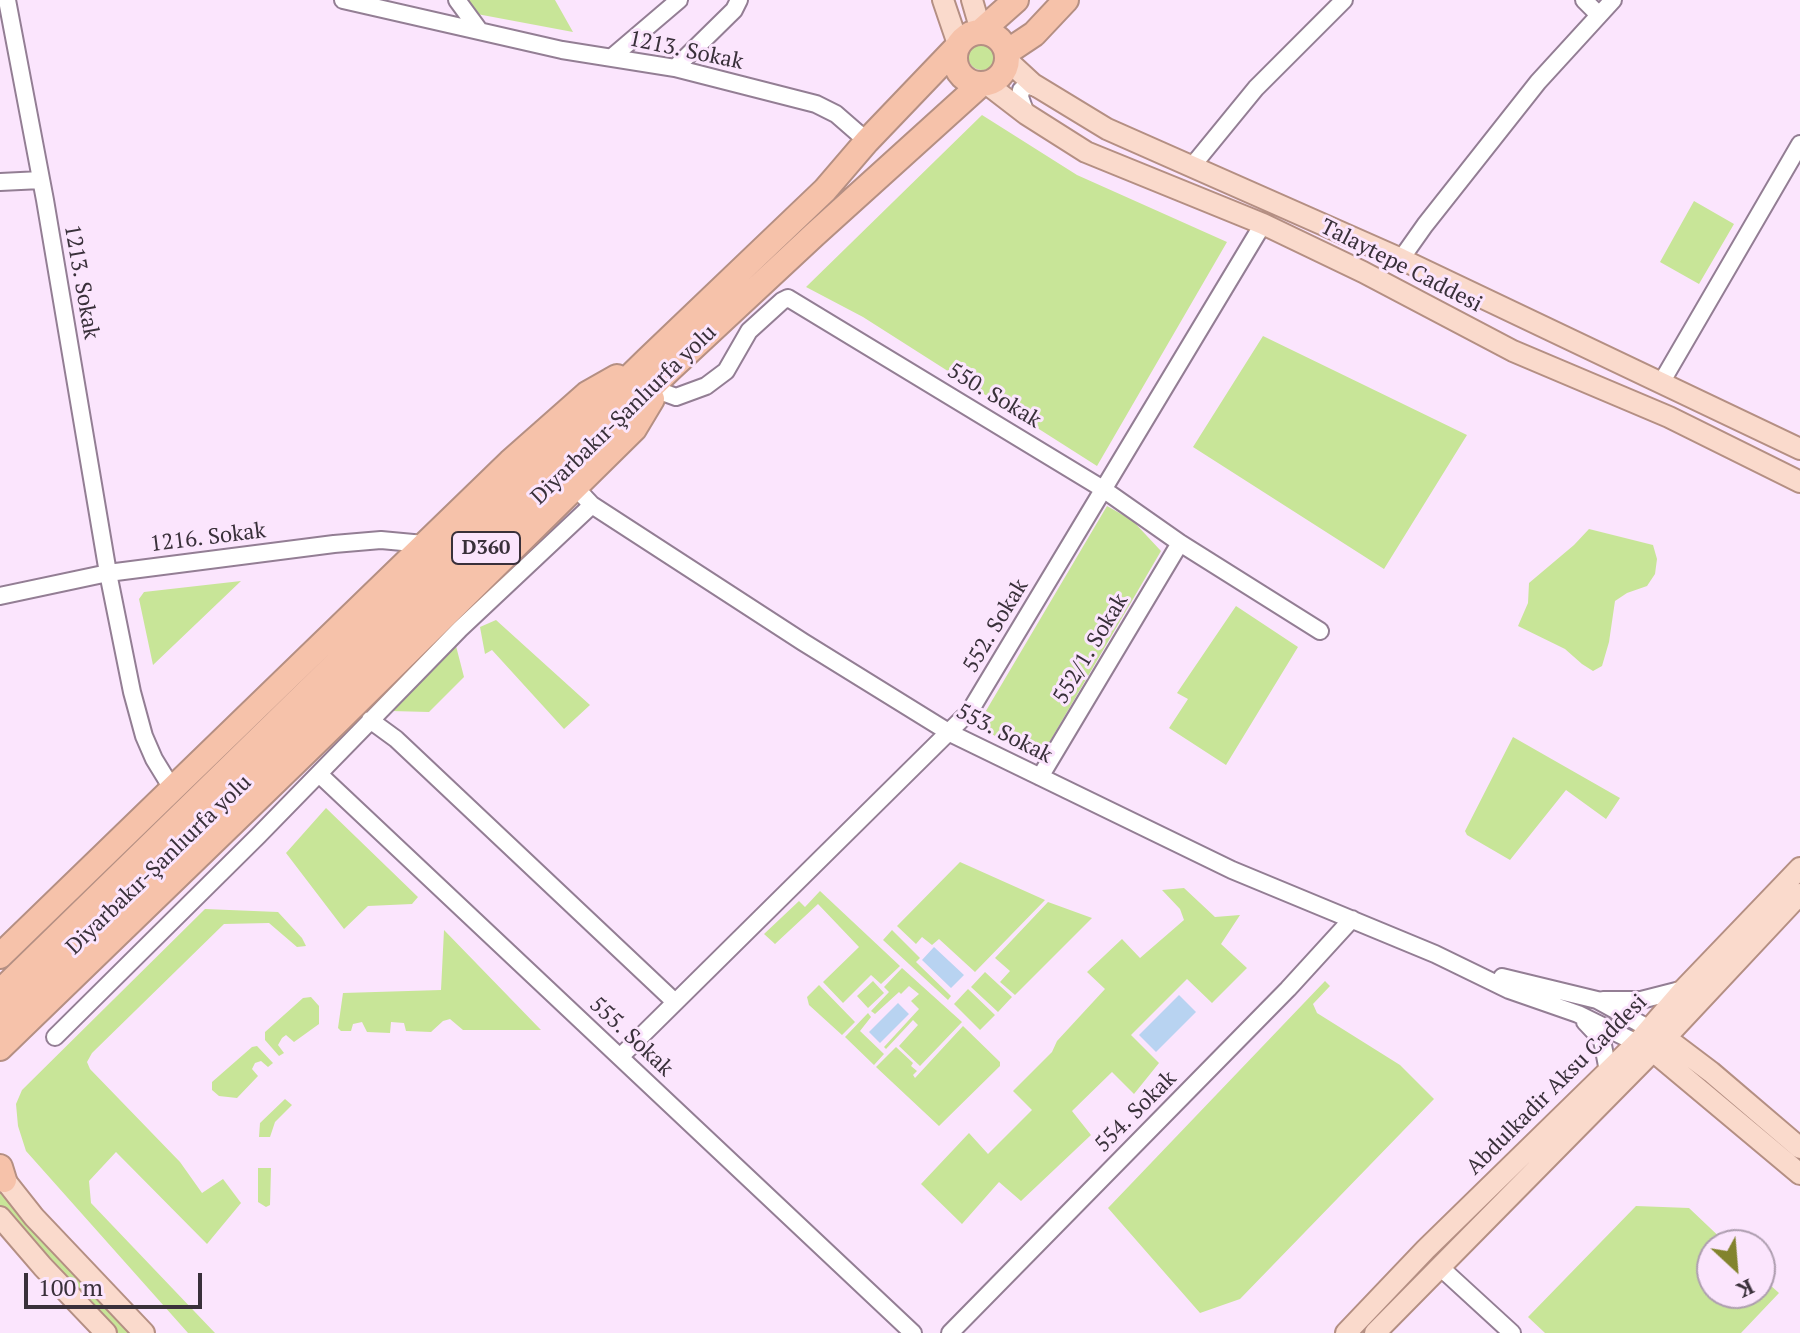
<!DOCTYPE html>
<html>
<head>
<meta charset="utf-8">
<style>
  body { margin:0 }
  #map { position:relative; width:1800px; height:1333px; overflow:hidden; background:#fbe5fd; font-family:"PT Serif",serif }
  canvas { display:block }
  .north { position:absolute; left:1696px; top:1229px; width:80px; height:80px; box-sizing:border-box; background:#fbe5fd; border:2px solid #ad9daf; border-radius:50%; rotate:154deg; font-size:22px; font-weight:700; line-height:32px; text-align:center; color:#39303a }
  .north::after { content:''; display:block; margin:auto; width:28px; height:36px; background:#82832d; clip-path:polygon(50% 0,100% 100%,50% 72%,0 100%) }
  .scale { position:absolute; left:24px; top:1273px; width:178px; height:36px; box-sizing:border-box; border:4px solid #39303a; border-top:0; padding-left:10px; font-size:24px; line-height:28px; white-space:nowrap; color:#39303a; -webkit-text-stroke:6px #fbe5fd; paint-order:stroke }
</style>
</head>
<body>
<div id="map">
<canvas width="1800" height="1333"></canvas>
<div class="north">K</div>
<div class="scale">100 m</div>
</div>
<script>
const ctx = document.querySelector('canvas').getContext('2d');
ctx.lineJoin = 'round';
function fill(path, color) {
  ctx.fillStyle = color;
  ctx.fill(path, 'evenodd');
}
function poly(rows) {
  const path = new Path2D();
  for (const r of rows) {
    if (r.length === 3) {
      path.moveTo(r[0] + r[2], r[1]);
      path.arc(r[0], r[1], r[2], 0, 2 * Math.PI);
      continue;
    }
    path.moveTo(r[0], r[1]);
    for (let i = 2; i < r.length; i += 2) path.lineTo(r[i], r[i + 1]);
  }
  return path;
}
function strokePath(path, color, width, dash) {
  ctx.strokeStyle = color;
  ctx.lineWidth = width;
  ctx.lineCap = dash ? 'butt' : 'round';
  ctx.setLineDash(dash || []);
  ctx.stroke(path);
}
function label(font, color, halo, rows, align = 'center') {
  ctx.font = font + ' "PT Serif",serif';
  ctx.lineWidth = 6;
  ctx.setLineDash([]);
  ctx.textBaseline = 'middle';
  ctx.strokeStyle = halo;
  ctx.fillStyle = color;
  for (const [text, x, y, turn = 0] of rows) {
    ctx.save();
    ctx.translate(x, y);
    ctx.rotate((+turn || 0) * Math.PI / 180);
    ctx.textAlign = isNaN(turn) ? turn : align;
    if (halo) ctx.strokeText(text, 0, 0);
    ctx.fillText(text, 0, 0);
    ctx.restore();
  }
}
fill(poly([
  [466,0,555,0,573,32,477,14],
  [982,56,14],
  [982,115,1077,175,1227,242,1097,466,863,317,806,287],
  [1694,201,1734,224,1699,284,1660,262],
  [1263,336,1467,435,1384,569,1193,447],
  [1107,506,1132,520,1161,551,1039,760,977,726],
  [1589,529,1653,545,1657,559,1655,574,1647,586,1627,593,1615,601,1609,642,1602,666,1593,671,1582,664,1565,649,1518,626,1528,603,1529,583,1574,545],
  [241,581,153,665,139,599,144,592],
  [1236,606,1298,647,1226,765,1169,728,1188,699,1177,693],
  [496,620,590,705,564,729,492,650,485,654,480,627],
  [456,646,464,677,429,712,391,711],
  [1513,737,1620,798,1606,819,1566,790,1510,860,1467,835,1465,831],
  [326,808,418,897,412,904,368,906,344,929,286,853],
  [960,862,1045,900,975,972,939,939,932,945,922,937,916,944,897,926],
  [1184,888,1215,917,1240,915,1221,944,1247,968,1212,1003,1187,979,1131,1035,1159,1063,1134,1094,1112,1072,1072,1111,1091,1135,1021,1201,999,1182,962,1224,921,1184,969,1133,988,1154,1032,1110,1013,1091,1052,1052,1057,1041,1105,989,1087,972,1122,939,1140,958,1184,920,1180,909,1162,890],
  [820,891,900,966,881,984,871,975,843,1003,823,982,859,947,818,904,775,944,764,934,799,901,805,907],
  [1048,902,1092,918,1015,995,1000,982,1010,971,995,958],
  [205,909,278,912,302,938,306,946,297,947,269,923,224,924,92,1053,87,1062,90,1069,180,1162,202,1193,223,1179,241,1203,207,1244,116,1152,89,1181,91,1203,215,1333,188,1333,26,1151,18,1126,16,1104,22,1090],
  [444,930,541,1030,463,1030,450,1019,443,1021,431,1032,406,1031,404,1023,391,1022,390,1033,367,1032,362,1022,353,1024,351,1031,341,1031,338,1028,343,993,441,990],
  [892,930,920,958,916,962,951,996,948,1000,883,940],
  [902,968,962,1022,920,1066,899,1046,918,1025,913,1020,886,1049,884,1047,919,1009,911,1001,919,994,909,986,901,994,899,992,875,1014,871,1011,889,992,884,987],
  [985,972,1012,997,998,1012,971,987],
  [873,981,884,993,868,1008,857,996],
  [1325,981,1330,986,1313,1004,1317,1013,1400,1065,1434,1099,1240,1299,1200,1313,1108,1208],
  [819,985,855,1022,842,1035,809,1005,807,997],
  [968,989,995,1015,980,1030,954,1004],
  [311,997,319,1006,319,1024,294,1042,286,1035,282,1038,278,1045,284,1053,279,1056,265,1040,265,1032,303,998],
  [868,1013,871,1017,860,1031,884,1054,874,1065,845,1037],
  [963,1026,1000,1062,1000,1066,939,1126,876,1067,896,1047,913,1063,911,1066,917,1071,913,1075,915,1078],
  [257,1046,273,1063,268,1067,261,1061,255,1063,252,1069,258,1076,237,1098,219,1096,212,1090,212,1082,252,1047],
  [285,1099,292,1105,275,1122,270,1137,259,1137,260,1123],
  [258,1168,271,1168,270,1205,266,1207,258,1202],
  [0,1190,28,1225,130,1333,117,1333,26,1239,0,1207],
  [1636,1206,1689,1208,1728,1245,1712,1245,1712,1293,1760,1293,1760,1276,1779,1293,1741,1333,1545,1333,1528,1317]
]), '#c8e598');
fill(poly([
  [934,947,964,975,951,988,922,960],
  [1179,995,1196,1012,1156,1052,1139,1035],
  [898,1003,909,1014,880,1043,869,1032]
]), '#b8d3f1');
const minor = poly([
  [7,0,45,200,108,573,132,692,144,736,154,759,173,790],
  [343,0,562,50,675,68,816,104,836,114,867,141],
  [457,0,479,30],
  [1584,0,1598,14],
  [612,57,679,0],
  [675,68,734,10,739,0],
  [1026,114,1020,97,1021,90,1028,85,1041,90],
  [1193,165,1256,88,1344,0],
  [0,182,41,180],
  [1401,259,1425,225,1538,82,1613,0],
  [1661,383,1800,144],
  [657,390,676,397,706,386,726,371,749,331,782,301,788,298,1103,489,1180,543,1320,631],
  [575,487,592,505,803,642,950,733,1232,870,1435,954,1509,990,1578,1014,1647,1048],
  [0,596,108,573,334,544,381,540,424,544],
  [370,720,396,739,675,1002],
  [319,774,913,1333],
  [1040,777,1180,543],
  [1502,977,1597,1000,1659,1034],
  [1603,1000,1641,1000,1684,989],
  [1585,1022,1602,1040,1608,1071],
  [55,1037,258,836,460,629,592,505],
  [620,1057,970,711,1263,224],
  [1440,1267,1512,1333],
  [950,1333,1288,989,1352,919]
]);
const major = poly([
  [943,0,958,44],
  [972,0,981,31],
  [1007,60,1033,84,1107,129,1401,259,1800,449],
  [987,84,1026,114,1086,152,1263,224,1363,272,1513,351,1669,417,1800,482],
  [1666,1038,1711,1072,1800,1148],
  [1653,1051,1800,1174],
  [0,1174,34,1217,144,1333],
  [0,1217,43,1267,106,1333],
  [1346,1333,1426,1249,1638,1042,1684,989,1800,868],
  [1375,1333,1653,1051,1800,894]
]);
const highway = poly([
  [981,31,1016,0],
  [981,58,26],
  [1007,52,1034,34,1066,0],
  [0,956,510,462,587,394,617,377],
  [0,992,647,360,825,190,867,141,957,47],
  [0,1021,669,370,814,235,981,84],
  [0,1048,340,719,634,429,652,399],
  [0,1167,4,1180]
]);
strokePath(minor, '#937e94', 20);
strokePath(major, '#b48f83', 24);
strokePath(highway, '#b48f83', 28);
strokePath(minor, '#fff', 16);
strokePath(major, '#fadacc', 20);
strokePath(highway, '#f6c2aa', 24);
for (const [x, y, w] of [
  [486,548,68]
]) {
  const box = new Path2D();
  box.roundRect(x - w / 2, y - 16, w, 32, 6);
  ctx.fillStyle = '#fbe5fd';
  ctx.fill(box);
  strokePath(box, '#39303a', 2);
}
label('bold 20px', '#39303a', null, [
  ["D360",486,548]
]);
label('22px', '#39303a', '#fbe5fd', [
  ["1213. Sokak",686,51,12],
  ["Talaytepe Caddesi",1401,266,27],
  ["1213. Sokak",81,282,80],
  ["550. Sokak",994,396,31],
  ["Diyarbakır-Şanlıurfa yolu",624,415,-44],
  ["1216. Sokak",208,538,-7],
  ["552. Sokak",996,626,-59],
  ["552/1. Sokak",1091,649,-59],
  ["553. Sokak",1004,734,27],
  ["Diyarbakır-Şanlıurfa yolu",159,865,-44],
  ["555. Sokak",631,1037,43],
  ["Abdulkadir Aksu Caddesi",1557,1085,-45],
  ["554. Sokak",1136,1112,-45]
]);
</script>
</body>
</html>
